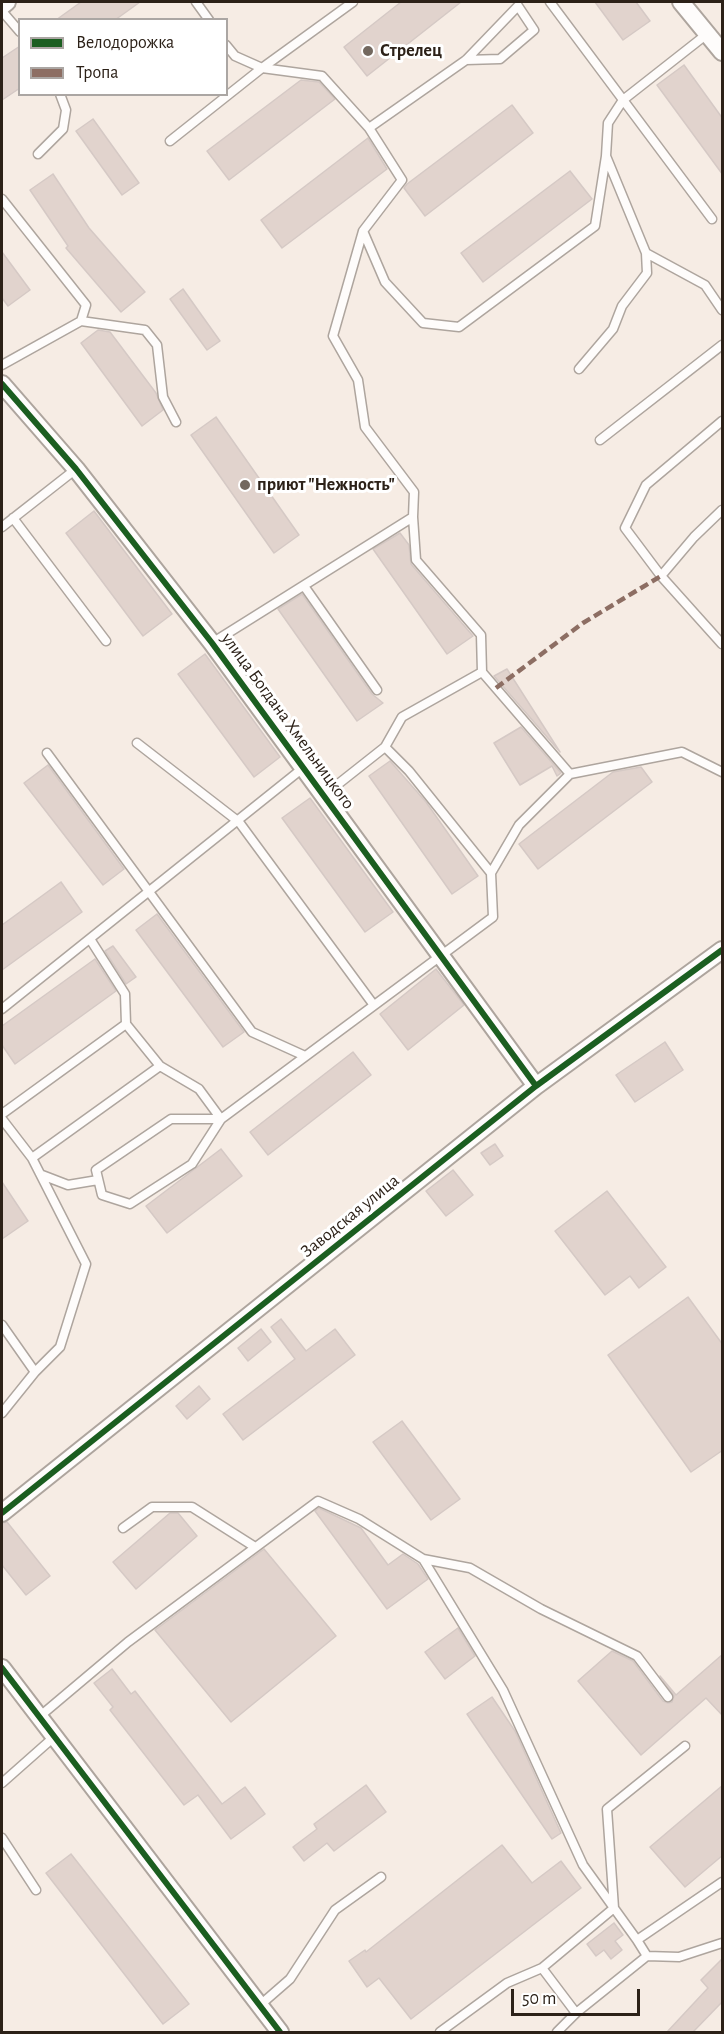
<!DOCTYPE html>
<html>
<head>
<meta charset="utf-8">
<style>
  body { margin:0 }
  #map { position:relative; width:724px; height:2034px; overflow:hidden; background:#f6ece4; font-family:"Alegreya Sans",sans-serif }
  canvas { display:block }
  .frame { position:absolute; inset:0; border:3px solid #2c2118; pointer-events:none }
  .legend { position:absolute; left:18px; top:18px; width:210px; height:78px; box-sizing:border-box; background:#fff; border:2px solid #aba6a3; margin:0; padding:8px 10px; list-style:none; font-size:18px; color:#2c2118 }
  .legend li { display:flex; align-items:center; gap:12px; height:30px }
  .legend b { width:30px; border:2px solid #aba6a3 }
  .scale { position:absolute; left:511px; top:1989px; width:129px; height:27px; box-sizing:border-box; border:3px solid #2c2118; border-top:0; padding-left:8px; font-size:18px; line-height:21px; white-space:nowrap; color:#2c2118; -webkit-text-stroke:4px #fff; paint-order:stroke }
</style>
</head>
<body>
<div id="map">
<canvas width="724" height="2034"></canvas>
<div class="frame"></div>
<ul class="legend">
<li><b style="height:8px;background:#1b5e20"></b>Велодорожка</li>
<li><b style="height:8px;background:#8d6e63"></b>Тропа</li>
</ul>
<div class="scale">50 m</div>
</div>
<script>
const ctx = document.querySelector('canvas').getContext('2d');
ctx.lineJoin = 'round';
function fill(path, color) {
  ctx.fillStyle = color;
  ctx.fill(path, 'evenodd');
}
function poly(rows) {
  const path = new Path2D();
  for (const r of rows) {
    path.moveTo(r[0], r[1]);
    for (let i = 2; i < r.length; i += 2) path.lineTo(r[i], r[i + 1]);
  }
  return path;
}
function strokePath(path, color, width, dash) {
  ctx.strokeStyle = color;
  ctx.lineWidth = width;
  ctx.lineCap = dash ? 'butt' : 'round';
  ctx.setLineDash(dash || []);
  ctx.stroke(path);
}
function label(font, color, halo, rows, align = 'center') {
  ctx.font = font + ' "Alegreya Sans",sans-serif';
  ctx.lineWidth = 6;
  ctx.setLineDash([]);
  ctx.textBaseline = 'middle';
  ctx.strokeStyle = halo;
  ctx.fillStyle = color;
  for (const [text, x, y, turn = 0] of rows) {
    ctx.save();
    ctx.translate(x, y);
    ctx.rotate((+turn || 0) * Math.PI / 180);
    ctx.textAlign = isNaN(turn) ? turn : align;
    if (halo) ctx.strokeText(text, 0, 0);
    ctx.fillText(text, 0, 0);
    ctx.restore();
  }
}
const building = poly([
  [81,2,140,2,115,20,56,20,81,2],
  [401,2,461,2,367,76,344,47,401,2],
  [595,2,636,2,650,21,623,40,595,2],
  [20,46,20,88,2,100,2,58,20,46],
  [684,65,723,119,723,175,657,85,684,65],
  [301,80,319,82,335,99,229,180,207,151,301,80],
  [512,105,533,133,425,216,404,188,407,184,512,105],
  [93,119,139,183,122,195,76,131,93,119],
  [368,138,387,169,282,248,261,220,368,138],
  [570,171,592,199,483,282,461,253,570,171],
  [53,174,89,228,145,292,121,312,66,248,68,246,30,190,53,174],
  [2,252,30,290,8,306,2,298,2,252],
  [183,289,220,341,207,350,170,299,183,289],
  [98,330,110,332,156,393,163,410,142,426,81,343,98,330],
  [216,417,299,535,274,553,191,435,216,417],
  [94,511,172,614,143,636,66,533,94,511],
  [400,533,409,545,411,564,473,636,447,654,373,549,400,533],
  [302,594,372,694,383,703,357,721,278,609,302,594],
  [205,654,280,757,254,777,178,674,205,654],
  [507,669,560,752,494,676,507,669],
  [521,727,561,773,557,776,552,766,520,785,494,743,521,727],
  [390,761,426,802,478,876,452,894,369,776,390,761],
  [48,765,124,869,103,885,24,783,48,765],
  [641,767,652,782,538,869,519,844,613,772,641,767],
  [310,798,393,912,365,932,282,818,310,798],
  [61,882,82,912,2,970,2,925,61,882],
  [157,914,244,1032,223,1047,136,930,157,914],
  [113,946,136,977,126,984,105,951,113,946],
  [95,959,116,991,15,1064,2,1045,2,1026,95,959],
  [436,969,464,1005,408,1050,380,1014,436,969],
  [665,1042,683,1070,635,1102,616,1075,665,1042],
  [353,1052,371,1075,268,1155,250,1132,353,1052],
  [495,1144,503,1156,490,1165,481,1153,495,1144],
  [221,1149,242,1176,167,1233,146,1206,221,1149],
  [453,1170,473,1195,446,1216,426,1191,453,1170],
  [2,1182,28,1221,2,1239,2,1182],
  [607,1191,666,1267,639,1288,630,1276,605,1295,555,1231,607,1191],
  [688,1297,723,1345,723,1450,691,1472,608,1355,688,1297],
  [281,1319,306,1351,335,1329,355,1355,243,1440,223,1414,295,1359,271,1327,281,1319],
  [261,1329,271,1342,248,1361,238,1348,261,1329],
  [199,1386,210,1399,187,1419,176,1406,199,1386],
  [402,1421,460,1499,431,1520,373,1442,402,1421],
  [319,1508,361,1528,388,1565,403,1554,418,1564,428,1579,387,1609,315,1511,319,1508],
  [170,1513,178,1513,197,1536,136,1589,113,1562,170,1513],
  [7,1522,50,1576,26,1595,2,1565,2,1523,7,1522],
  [264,1549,336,1636,231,1722,155,1630,264,1549],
  [458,1628,475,1656,445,1679,425,1652,458,1628],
  [612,1651,633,1661,663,1701,668,1703,672,1702,674,1696,660,1676,676,1695,723,1654,723,1716,706,1698,641,1755,578,1681,612,1651],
  [112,1669,131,1694,135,1691,222,1804,245,1787,265,1814,231,1839,198,1795,184,1805,110,1710,113,1707,94,1683,112,1669],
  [492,1697,515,1731,561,1833,552,1839,467,1714,492,1697],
  [366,1785,386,1812,334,1851,327,1843,304,1861,293,1847,317,1829,314,1824,366,1785],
  [723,1785,723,1855,685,1887,650,1847,723,1785],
  [502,1845,532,1883,561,1861,581,1888,411,2019,379,1978,367,1987,349,1961,365,1950,366,1952,502,1845],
  [71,1854,189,2004,163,2024,46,1873,71,1854],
  [614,1923,623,1935,615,1941,622,1950,611,1959,604,1950,596,1956,587,1944,614,1923],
  [723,1958,723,2001,693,2032,667,2032,708,1988,701,1980,723,1958]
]);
fill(building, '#e1d3cd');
strokePath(building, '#d5c9c5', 1.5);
const service = poly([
  [196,2,209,20],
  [550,2,712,219],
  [2,11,20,32],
  [226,45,235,56,262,68,322,76,369,128,402,180,363,231,385,282,423,323,459,327,595,226,606,156],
  [369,128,466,60,518,6,534,30,500,59,466,60],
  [170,141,262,68,353,2],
  [38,154,63,129,66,110,60,94],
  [2,199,86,305,81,321,2,365],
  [646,253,705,285,722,310],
  [81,321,145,330,157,345,163,397,176,422],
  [579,369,613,329,622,306,647,273,646,253,606,156,608,123,623,100,707,34],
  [722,421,646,485,625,528,661,576,722,644],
  [600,440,722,345],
  [413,517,416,560,481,635,482,672,570,774],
  [13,518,106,641],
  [2,527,76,469],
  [661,576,694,537,722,510],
  [304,586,377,690],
  [212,643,413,517,414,492,365,427,358,380,333,336,363,231],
  [137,743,239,822,373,1004],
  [385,747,409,771,491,873],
  [47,753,252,1032,305,1056],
  [323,796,385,747,402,717,482,672],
  [90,939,125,994,126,1024,160,1066,199,1089,221,1119],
  [2,1009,303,768],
  [2,1114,126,1024],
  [2,1119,32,1158,86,1264,60,1347,35,1372],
  [221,1119,171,1119,96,1170,102,1195,130,1204,192,1164,221,1119,493,917,491,873,519,825,570,774,682,752,722,772],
  [32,1158,160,1066],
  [42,1175,68,1185,98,1180],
  [2,1325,35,1372,2,1413],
  [123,1528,152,1507,192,1507,255,1547],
  [423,1559,470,1568,541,1609,637,1656,668,1697],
  [39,1717,128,1642,318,1501,359,1519,423,1559,503,1690,583,1865,637,1940,722,1882],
  [2,1783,54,1737],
  [2,1838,36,1890],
  [637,1940,647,1956],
  [259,2006,290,1979,335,1910,381,1877],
  [576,2013,542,1968,614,1908,607,1809,685,1746],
  [440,2032,507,1983,542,1968],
  [557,2032,576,2013,647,1956,679,1957,722,1943]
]);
const minor = poly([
  [681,2,722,52],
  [2,6,7,2],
  [2,384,76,469,212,643,536,1086],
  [2,1513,536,1086,722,950],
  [2,1668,280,2032]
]);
strokePath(service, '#aea59e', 11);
strokePath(minor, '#aea59e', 20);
strokePath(service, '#fefcfb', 8);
strokePath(minor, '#fefcfb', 16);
strokePath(poly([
  [496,688,583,623,661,576]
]), '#8d6e63', 4.5, [9, 4.5]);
strokePath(poly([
  [2,384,76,469,212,643,536,1086],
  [2,1513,536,1086,722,950],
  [2,1668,280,2032]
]), '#1b5e20', 6);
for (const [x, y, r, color] of [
  [368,51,6,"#73685f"],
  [245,485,6,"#73685f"]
]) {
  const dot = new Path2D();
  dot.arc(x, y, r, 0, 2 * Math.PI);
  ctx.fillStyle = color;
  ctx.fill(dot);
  strokePath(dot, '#fff', 2);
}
label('bold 18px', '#2c2118', '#fff', [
  ["Стрелец",380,51],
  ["приют \"Нежность\"",257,485]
], 'left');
label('18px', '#2c2118', '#fff', [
  ["улица Богдана Хмельницкого",288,721,54],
  ["Заводская улица",350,1216,-39]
]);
</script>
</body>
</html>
